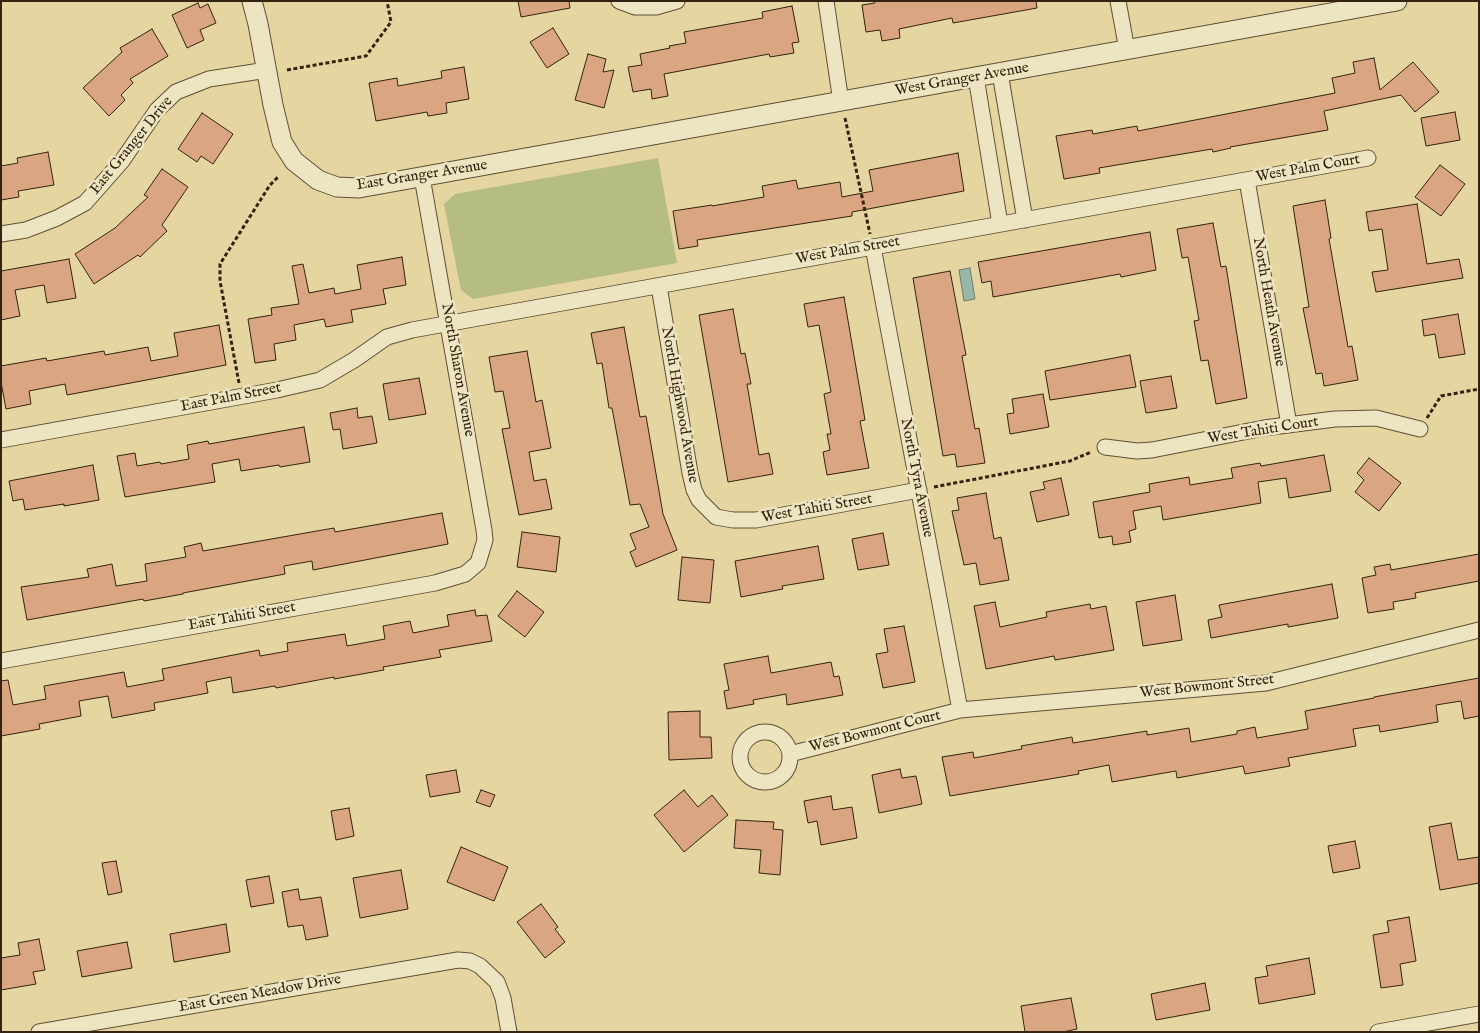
<!DOCTYPE html>
<html>
<head>
<meta charset="utf-8">
<style>
  body { margin:0 }
  #map { position:relative; width:1480px; height:1033px; overflow:hidden; background:#e4d5a1; font-family:"IM FELL English",serif }
  canvas { display:block }
  .frame { position:absolute; inset:0; border:2px solid #342310; pointer-events:none }
</style>
</head>
<body>
<div id="map">
<canvas width="1480" height="1033"></canvas>
<div class="frame"></div>
</div>
<script>
const ctx = document.querySelector('canvas').getContext('2d');
ctx.lineJoin = 'round';
function fill(path, color) {
  ctx.fillStyle = color;
  ctx.fill(path, 'evenodd');
}
function poly(rows) {
  const path = new Path2D();
  for (const r of rows) {
    if (r.length === 3) {
      path.moveTo(r[0] + r[2], r[1]);
      path.arc(r[0], r[1], r[2], 0, 2 * Math.PI);
      continue;
    }
    path.moveTo(r[0], r[1]);
    for (let i = 2; i < r.length; i += 2) path.lineTo(r[i], r[i + 1]);
  }
  return path;
}
function strokePath(path, color, width, dash) {
  ctx.strokeStyle = color;
  ctx.lineWidth = width;
  ctx.lineCap = dash ? 'butt' : 'round';
  ctx.setLineDash(dash || []);
  ctx.stroke(path);
}
function label(font, color, halo, rows, align = 'center') {
  ctx.font = font + ' "IM FELL English",serif';
  ctx.lineWidth = 5;
  ctx.setLineDash([]);
  ctx.textBaseline = 'middle';
  ctx.strokeStyle = halo;
  ctx.fillStyle = color;
  for (const [text, x, y, turn = 0] of rows) {
    ctx.save();
    ctx.translate(x, y);
    ctx.rotate((+turn || 0) * Math.PI / 180);
    ctx.textAlign = isNaN(turn) ? turn : align;
    if (halo) ctx.strokeText(text, 0, 0);
    ctx.fillText(text, 0, 0);
    ctx.restore();
  }
}
fill(poly([
  [658,158,677,263,473,299,461,290,444,204,455,194]
]), '#b6bd83');
const water = poly([
  [970,268,975,299,964,301,959,270,970,268]
]);
fill(water, '#95b8a8');
strokePath(water, '#6e7c6b', 1);
const building = poly([
  [518,1,569,1,570,8,521,17,518,1],
  [874,1,1036,1,1037,8,953,23,952,18,899,29,900,38,882,41,880,30,866,32,862,5,875,3,874,1],
  [198,3,200,8,208,4,216,23,200,30,204,40,187,48,172,15,198,3],
  [792,6,799,42,792,43,794,53,770,57,769,54,664,74,668,96,652,99,651,89,633,92,628,67,642,65,640,54,670,48,669,46,686,43,684,32,763,18,762,12,792,6],
  [553,28,569,54,547,68,530,42,553,28],
  [152,29,168,56,130,79,133,83,121,95,125,100,109,116,83,88,122,52,120,48,152,29],
  [588,54,606,59,603,72,614,70,604,108,575,100,588,54],
  [1374,58,1380,90,1413,62,1439,92,1415,112,1401,95,1324,111,1328,130,1230,147,1231,148,1213,152,1212,149,1099,168,1100,173,1064,179,1056,136,1092,130,1093,134,1137,126,1138,131,1335,93,1332,78,1355,73,1353,62,1374,58],
  [464,67,469,99,446,103,447,113,428,116,427,112,376,121,369,83,397,78,398,86,442,78,441,71,464,67],
  [1455,112,1460,140,1426,146,1421,118,1455,112],
  [202,113,233,134,213,164,201,156,197,162,178,149,202,113],
  [48,152,54,185,18,191,19,197,1,200,1,166,18,163,17,158,48,152],
  [958,153,964,191,852,212,852,216,697,240,698,246,679,249,673,211,712,205,712,206,764,197,762,186,796,180,798,189,840,182,842,197,873,191,869,170,958,153],
  [1440,165,1465,184,1441,216,1415,197,1440,165],
  [162,169,188,187,162,225,167,231,140,257,138,255,94,284,75,254,115,228,148,197,144,195,162,169],
  [1325,200,1331,238,1329,239,1348,347,1352,346,1358,380,1324,386,1322,373,1316,374,1303,308,1309,307,1293,206,1325,200],
  [1417,204,1427,264,1459,259,1463,278,1376,292,1372,272,1388,270,1382,229,1369,231,1366,212,1417,204],
  [1213,223,1221,267,1226,266,1247,398,1216,404,1208,360,1201,361,1194,321,1199,320,1188,257,1182,258,1177,229,1213,223],
  [1150,232,1156,270,1121,277,1120,274,993,297,991,281,982,283,978,262,1150,232],
  [402,257,406,285,383,289,386,304,351,310,353,322,326,327,324,319,294,325,296,340,274,344,276,360,255,363,248,319,272,315,271,308,299,304,292,266,303,264,309,293,334,288,335,294,361,289,357,265,402,257],
  [69,259,76,298,47,303,44,285,15,290,20,316,1,320,1,271,69,259],
  [950,271,966,355,962,356,975,429,979,428,985,463,957,467,955,454,943,456,913,278,950,271],
  [844,297,865,420,860,421,869,468,827,475,823,452,830,450,827,434,831,434,824,394,831,392,819,325,808,327,804,304,844,297],
  [733,309,741,354,745,353,751,384,747,384,759,455,769,453,773,474,728,482,699,315,733,309],
  [1458,314,1465,354,1439,358,1435,334,1424,336,1422,320,1458,314],
  [219,325,226,365,67,395,65,384,29,391,31,404,6,409,1,382,1,366,46,358,47,361,104,351,105,355,148,347,151,361,178,356,174,333,219,325],
  [624,327,640,417,646,416,663,514,677,550,636,567,630,552,636,549,630,534,649,527,640,504,630,505,612,408,609,408,602,363,597,364,591,333,624,327],
  [527,351,536,402,542,400,551,448,529,452,534,481,546,479,552,509,519,515,502,429,510,428,503,391,495,392,489,357,527,351],
  [1130,355,1136,387,1050,400,1045,371,1130,355],
  [1171,376,1177,408,1146,413,1140,381,1171,376],
  [419,378,426,414,389,420,383,384,419,378],
  [1043,394,1049,427,1010,434,1007,414,1014,413,1012,399,1043,394],
  [357,408,358,418,372,416,377,443,343,449,340,429,333,430,330,413,357,408],
  [304,427,310,462,280,467,279,465,241,471,239,459,212,464,215,482,125,497,117,456,135,453,137,466,160,462,161,464,189,459,187,445,208,441,209,444,304,427],
  [1324,455,1331,491,1289,498,1286,478,1258,482,1261,503,1163,520,1161,506,1133,511,1136,529,1129,531,1131,542,1113,545,1112,536,1099,538,1093,502,1150,492,1149,484,1189,477,1190,485,1233,478,1231,468,1260,463,1261,466,1324,455],
  [1369,458,1401,483,1379,511,1355,492,1364,480,1357,473,1369,458],
  [93,465,99,500,64,506,64,504,25,510,23,499,13,501,9,481,93,465],
  [1061,478,1069,515,1037,522,1030,492,1045,489,1043,482,1061,478],
  [986,493,994,539,1001,537,1009,580,980,585,976,563,964,565,952,511,959,510,957,498,986,493],
  [442,513,448,544,313,570,312,561,284,566,285,574,183,593,183,594,144,601,143,599,27,620,21,587,89,577,87,569,112,564,116,586,147,581,145,564,186,557,184,547,201,543,203,551,334,528,335,532,442,513],
  [522,532,560,537,556,572,517,567,522,532],
  [883,533,889,565,858,570,852,539,883,533],
  [818,546,824,579,782,586,783,589,741,597,735,561,818,546],
  [1479,554,1479,581,1415,593,1416,598,1393,602,1394,609,1368,613,1362,578,1376,575,1374,567,1390,564,1391,570,1479,554],
  [682,557,714,560,710,603,678,600,682,557],
  [1332,584,1338,618,1288,627,1288,624,1211,638,1208,620,1222,617,1219,605,1332,584],
  [517,591,544,612,525,637,498,616,517,591],
  [1175,595,1182,640,1143,646,1136,602,1175,595],
  [995,602,1000,627,1047,617,1046,612,1090,604,1091,609,1106,606,1114,650,1055,660,1054,656,986,669,974,606,995,602],
  [475,610,476,616,487,615,492,641,439,650,441,657,383,667,384,670,334,679,334,677,276,688,275,686,233,693,231,677,206,682,208,693,154,703,155,710,112,718,108,696,79,701,81,716,39,724,40,729,1,736,1,681,8,680,13,705,46,699,44,686,124,672,127,687,164,680,162,669,259,650,260,656,288,651,287,643,345,634,347,646,385,639,383,626,410,621,413,633,449,626,447,615,475,610],
  [904,626,915,682,883,688,876,654,888,652,884,629,904,626],
  [768,656,771,673,831,662,834,677,839,676,843,695,787,705,786,694,753,700,754,704,727,709,724,691,729,690,724,664,768,656],
  [1479,678,1479,716,1464,719,1461,701,1436,705,1438,722,1380,732,1379,725,1353,729,1356,746,1288,758,1290,766,1245,774,1243,766,1177,778,1176,771,1112,782,1109,765,1078,771,1079,774,950,796,942,757,973,752,974,758,1022,749,1021,746,1072,737,1073,743,1147,731,1147,735,1189,728,1191,742,1237,734,1237,731,1255,727,1257,738,1308,729,1305,711,1374,698,1374,697,1479,678],
  [700,711,700,737,711,737,712,758,669,760,668,712,700,711],
  [900,769,902,778,916,776,922,804,879,813,872,775,900,769],
  [456,770,460,792,430,797,426,775,456,770],
  [481,790,495,795,490,807,476,802,481,790],
  [684,790,698,807,712,795,728,815,684,852,654,815,684,790],
  [831,796,833,810,852,807,857,838,821,845,817,821,808,823,804,801,831,796],
  [349,808,354,836,336,840,331,811,349,808],
  [736,820,774,822,773,829,783,830,780,875,759,873,761,850,734,848,736,820],
  [1451,823,1458,860,1479,857,1479,883,1440,890,1429,827,1451,823],
  [1355,841,1360,868,1333,873,1328,846,1355,841],
  [461,847,508,867,494,901,447,882,461,847],
  [116,861,122,892,108,895,102,863,116,861],
  [401,870,408,909,360,918,353,878,401,870],
  [269,876,274,903,251,907,246,880,269,876],
  [298,889,300,900,321,897,328,936,306,940,303,925,288,927,282,892,298,889],
  [541,904,558,927,555,929,565,942,545,958,517,922,541,904],
  [1409,917,1416,961,1400,964,1403,985,1381,988,1373,935,1389,932,1387,921,1409,917],
  [226,924,230,952,174,962,170,934,226,924],
  [39,939,45,970,33,972,36,984,1,990,1,958,20,955,18,943,39,939],
  [127,942,132,968,82,977,77,951,127,942],
  [1309,958,1315,994,1259,1004,1255,978,1268,976,1266,966,1309,958],
  [1205,983,1210,1010,1156,1020,1151,994,1205,983],
  [1071,998,1077,1029,1063,1032,1025,1032,1021,1006,1071,998]
]);
fill(building, '#daa581');
strokePath(building, '#342310', 1);
const minor = poly([
  [619,1,635,7,656,7,677,1],
  [826,1,841,102],
  [1118,1,1127,50],
  [1000,73,1025,220],
  [976,77,1000,224],
  [1247,180,1289,425],
  [1,234,26,230,57,218,85,203,122,161,157,110,176,92,209,79,267,70],
  [873,247,960,710],
  [659,286,690,473,694,490,699,500,716,517,733,520,756,520,919,490],
  [1,440,277,390,320,380,354,360,387,337,412,330,1368,158],
  [1105,447,1137,451,1152,450,1264,428,1335,419,1376,418,1420,429],
  [1,661,435,583,465,574,478,563,485,540,484,530,422,177],
  [765,757,25],
  [790,754,960,710,1266,683,1479,630],
  [39,1032,458,960,470,961,480,966,497,982,503,998,509,1032],
  [1378,1032,1479,1014]
]);
const tertiary = poly([
  [252,1,258,24,273,105,282,142,294,161,318,180,337,187,359,188,1397,1]
]);
strokePath(minor, '#605034', 17);
strokePath(tertiary, '#605034', 21);
strokePath(poly([
  [287,70,366,56,391,22,387,1],
  [845,118,870,234],
  [239,383,220,281,220,264,270,185,279,176],
  [1427,418,1441,396,1479,389],
  [934,487,1070,461,1091,452]
]), '#342310', 3, [4, 2.5]);
strokePath(minor, '#ede4c2', 15);
strokePath(tertiary, '#ede4c2', 19);
label('15px', '#342310', '#ede4c2', [
  ["West Granger Avenue",962,80,-10],
  ["East Granger Drive",132,146,-51],
  ["West Palm Court",1308,169,-10],
  ["East Granger Avenue",422,176,-9],
  ["West Palm Street",848,251,-10],
  ["North Heath Avenue",1268,302,80],
  ["North Sharon Avenue",457,370,80],
  ["East Palm Street",231,398,-11],
  ["North Highwood Avenue",679,405,80],
  ["West Tahiti Court",1263,431,-9],
  ["North Tyra Avenue",916,478,79],
  ["West Tahiti Street",817,509,-10],
  ["East Tahiti Street",242,617,-10],
  ["West Bowmont Street",1207,687,-6],
  ["West Bowmont Court",875,732,-14],
  ["East Green Meadow Drive",260,994,-10]
]);
</script>
</body>
</html>
